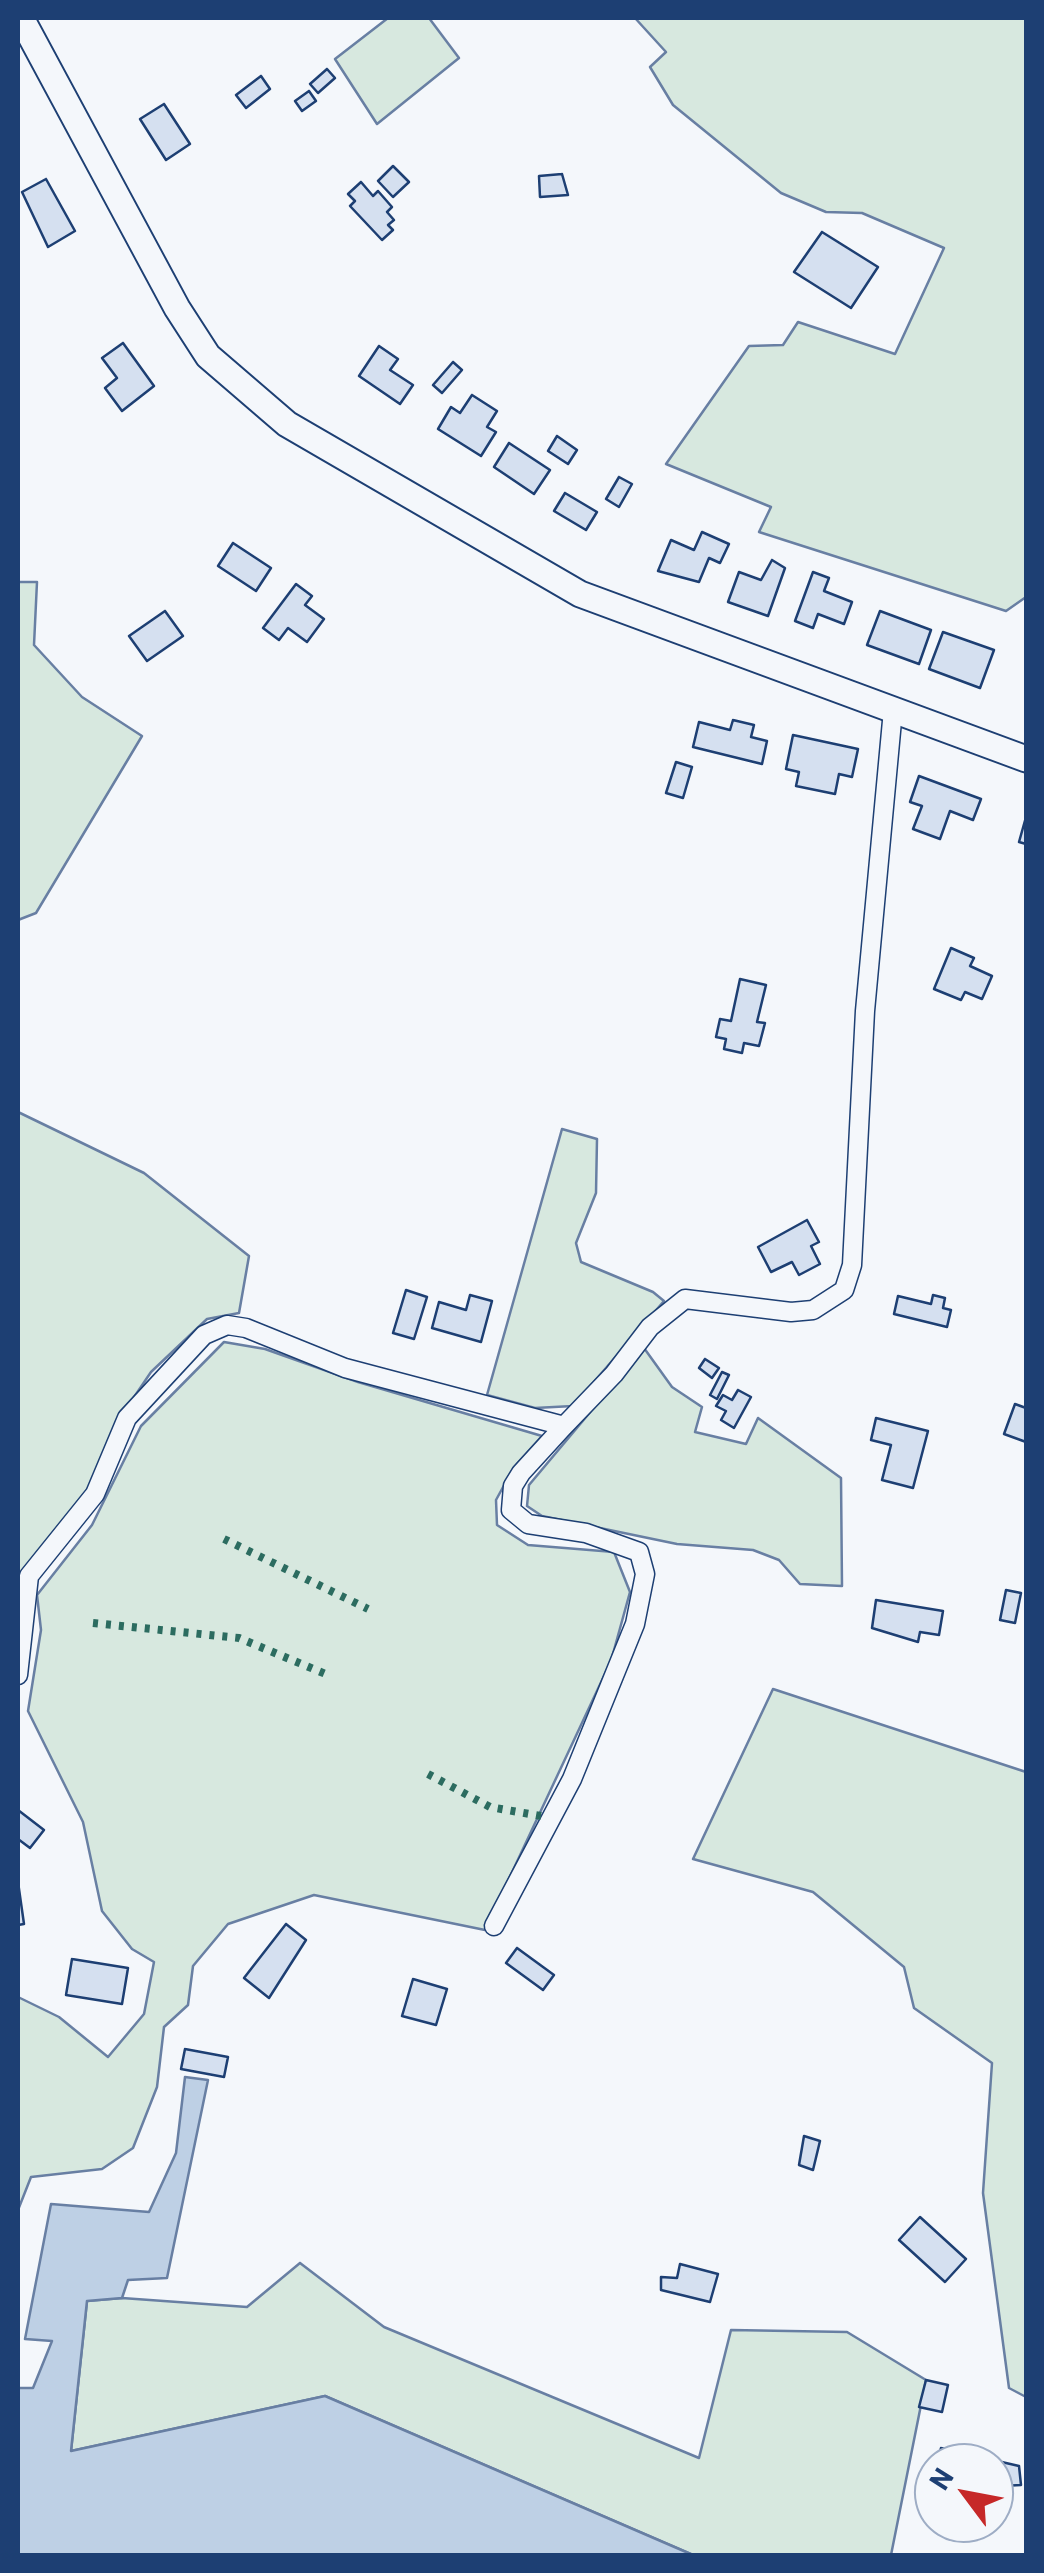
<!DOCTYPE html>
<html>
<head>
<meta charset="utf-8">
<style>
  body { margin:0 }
  #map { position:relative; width:1044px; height:2573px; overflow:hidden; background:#f4f7fb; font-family:Barlow,sans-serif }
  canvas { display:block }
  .frame { position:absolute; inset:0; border:20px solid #1d3f73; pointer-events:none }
  .north { position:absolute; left:914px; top:2443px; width:100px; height:100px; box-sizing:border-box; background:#f4f7fb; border:2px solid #9eadc5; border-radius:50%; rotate:302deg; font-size:28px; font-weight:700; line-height:40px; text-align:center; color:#1d3f73 }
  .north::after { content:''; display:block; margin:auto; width:35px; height:45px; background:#c62828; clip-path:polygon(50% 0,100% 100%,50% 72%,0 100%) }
</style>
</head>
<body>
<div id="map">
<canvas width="1044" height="2573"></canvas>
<div class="frame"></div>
<div class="north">N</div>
</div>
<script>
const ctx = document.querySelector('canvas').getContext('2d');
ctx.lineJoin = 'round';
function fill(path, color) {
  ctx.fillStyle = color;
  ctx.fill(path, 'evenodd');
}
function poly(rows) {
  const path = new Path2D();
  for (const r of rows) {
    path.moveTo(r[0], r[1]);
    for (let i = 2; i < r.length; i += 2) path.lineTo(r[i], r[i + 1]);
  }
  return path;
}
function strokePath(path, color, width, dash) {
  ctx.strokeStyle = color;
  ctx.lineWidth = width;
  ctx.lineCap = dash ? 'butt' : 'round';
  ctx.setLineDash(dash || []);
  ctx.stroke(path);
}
const green = poly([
  [388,18,429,18,459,58,377,124,335,59,388,18],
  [635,18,1026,18,1026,597,1006,611,759,532,771,507,666,464,749,346,783,345,798,322,895,354,944,248,862,213,826,212,781,193,673,105,650,67,666,52,635,18],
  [18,582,37,582,34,645,82,697,142,736,36,913,18,920,18,582],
  [18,1112,144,1173,249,1256,239,1313,207,1319,151,1372,124,1412,85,1500,28,1568,18,1630,18,1112],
  [562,1129,597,1139,596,1193,576,1243,581,1262,653,1292,664,1301,573,1406,535,1408,487,1395,562,1129],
  [224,1342,265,1349,358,1382,542,1436,514,1467,496,1500,497,1525,528,1545,614,1552,630,1592,611,1661,485,1930,314,1895,228,1924,193,1966,188,2005,164,2027,157,2087,133,2148,102,2169,31,2177,18,2210,18,1997,59,2017,108,2057,144,2014,154,1962,132,1949,102,1911,83,1822,28,1711,41,1630,37,1595,92,1525,141,1426,224,1342],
  [644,1348,672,1387,702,1407,695,1432,746,1444,758,1418,841,1478,842,1586,800,1584,779,1560,753,1550,677,1544,542,1516,527,1506,529,1485,644,1348],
  [773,1689,1026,1772,1026,2397,1009,2388,983,2193,992,2063,914,2008,904,1967,813,1892,693,1859,773,1689],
  [300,2263,384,2327,699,2458,731,2330,847,2332,926,2380,891,2555,693,2555,325,2396,71,2451,87,2301,122,2298,247,2307,300,2263]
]);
fill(green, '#d7e8df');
strokePath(green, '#687fa3', 2.5);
const water = poly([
  [185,2077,208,2080,167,2278,128,2280,122,2298,87,2301,71,2451,325,2396,693,2555,18,2555,18,2388,33,2388,52,2341,25,2339,51,2204,149,2212,176,2153,185,2077]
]);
fill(water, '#bed0e5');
strokePath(water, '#687fa3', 2.5);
const building = poly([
  [327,69,335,78,318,93,310,84,327,69],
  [261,76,270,89,246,108,236,95,261,76],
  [309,91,316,101,302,111,295,101,309,91],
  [164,104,190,144,166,160,140,119,164,104],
  [393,166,409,182,393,197,378,181,393,166],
  [562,174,568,195,540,197,539,176,562,174],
  [46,179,75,231,48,247,22,192,46,179],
  [361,182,373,196,378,191,392,207,387,212,394,220,388,225,393,230,382,240,350,206,355,201,348,194,361,182],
  [822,232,878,267,851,308,794,272,822,232],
  [123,343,154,386,122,411,105,388,117,378,102,358,123,343],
  [379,346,398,359,390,370,413,385,400,404,359,376,379,346],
  [453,362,462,370,442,393,433,385,453,362],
  [472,395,497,411,487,427,496,432,481,456,438,429,451,407,460,413,472,395],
  [557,436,577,450,568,464,548,451,557,436],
  [509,443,550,470,534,494,494,467,509,443],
  [619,477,632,484,619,507,606,499,619,477],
  [565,493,597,512,586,530,554,511,565,493],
  [702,532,729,544,720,563,709,558,699,582,658,571,671,540,694,550,702,532],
  [233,543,271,568,256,591,218,566,233,543],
  [772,560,785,568,768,616,728,602,739,572,761,580,772,560],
  [813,572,829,578,824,591,852,602,844,624,818,614,813,628,795,621,813,572],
  [296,584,312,596,305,605,324,619,307,642,288,628,279,640,263,628,296,584],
  [165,611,183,636,147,661,129,636,165,611],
  [880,611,931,630,919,664,867,645,880,611],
  [943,632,994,650,980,688,929,669,943,632],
  [733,720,754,725,751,737,767,741,762,764,693,747,699,722,730,730,733,720],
  [793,735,858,749,852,777,839,774,835,794,796,786,799,772,786,769,793,735],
  [676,762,692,767,683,798,666,793,676,762],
  [919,776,981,799,973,820,950,811,940,839,913,829,922,806,910,802,919,776],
  [1026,817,1026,844,1019,842,1026,817],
  [951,948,974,958,970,966,992,976,982,999,965,992,961,1000,934,989,951,948],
  [740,979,766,985,757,1022,765,1023,759,1046,744,1043,742,1053,724,1049,726,1039,716,1037,720,1019,731,1021,740,979],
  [807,1220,819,1242,811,1246,820,1264,799,1275,792,1262,771,1272,758,1247,807,1220],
  [406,1290,427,1297,414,1339,393,1333,406,1290],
  [470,1295,492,1301,481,1342,432,1328,439,1302,466,1310,470,1295],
  [933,1295,945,1298,943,1308,951,1310,947,1327,894,1314,898,1296,931,1304,933,1295],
  [705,1359,719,1368,712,1378,699,1368,705,1359],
  [722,1372,729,1375,717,1399,710,1395,722,1372],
  [738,1390,751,1397,734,1428,721,1420,726,1411,716,1406,723,1395,732,1400,738,1390],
  [1015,1404,1026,1408,1026,1442,1004,1434,1015,1404],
  [876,1418,928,1431,913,1488,882,1480,891,1445,871,1440,876,1418],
  [1006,1590,1021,1593,1015,1623,1000,1620,1006,1590],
  [876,1600,943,1611,939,1635,920,1632,918,1642,872,1628,876,1600],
  [18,1810,44,1830,30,1848,18,1839,18,1810],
  [18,1882,24,1924,18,1925,18,1882],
  [286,1924,306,1940,269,1998,244,1978,286,1924],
  [517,1948,554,1975,543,1990,506,1963,517,1948],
  [72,1959,128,1968,122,2004,66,1995,72,1959],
  [413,1979,447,1989,436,2025,402,2016,413,1979],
  [185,2049,228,2057,224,2077,181,2069,185,2049],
  [804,2136,820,2141,813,2170,799,2165,804,2136],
  [920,2217,966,2259,945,2282,899,2240,920,2217],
  [680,2264,718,2274,710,2302,661,2290,661,2277,677,2278,680,2264],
  [926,2380,948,2385,942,2412,919,2407,926,2380],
  [941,2448,1019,2466,1021,2485,1002,2486,1000,2498,994,2497,994,2463,937,2463,941,2448]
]);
fill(building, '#d5e0f0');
strokePath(building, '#1d3f73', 2.5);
const street = poly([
  [18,1675,29,1576,95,1494,127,1418,204,1335,227,1325,246,1328,345,1368,564,1426,614,1374,650,1327,685,1299,791,1312,813,1310,844,1290,852,1265,865,1011,893,710],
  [494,1926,572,1779,635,1624,645,1574,639,1552,586,1533,528,1524,511,1510,513,1486,521,1473,564,1426]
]);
const secondary = poly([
  [21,18,177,308,208,356,287,424,580,594,1026,759]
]);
strokePath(street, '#1d3f73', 21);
strokePath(secondary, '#1d3f73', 29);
strokePath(street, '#f4f7fb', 18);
strokePath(secondary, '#f4f7fb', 25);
strokePath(poly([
  [224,1539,368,1609],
  [93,1623,239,1638,328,1675],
  [428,1774,490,1807,541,1816]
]), '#2c6c60', 8, [5, 8]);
</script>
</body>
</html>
